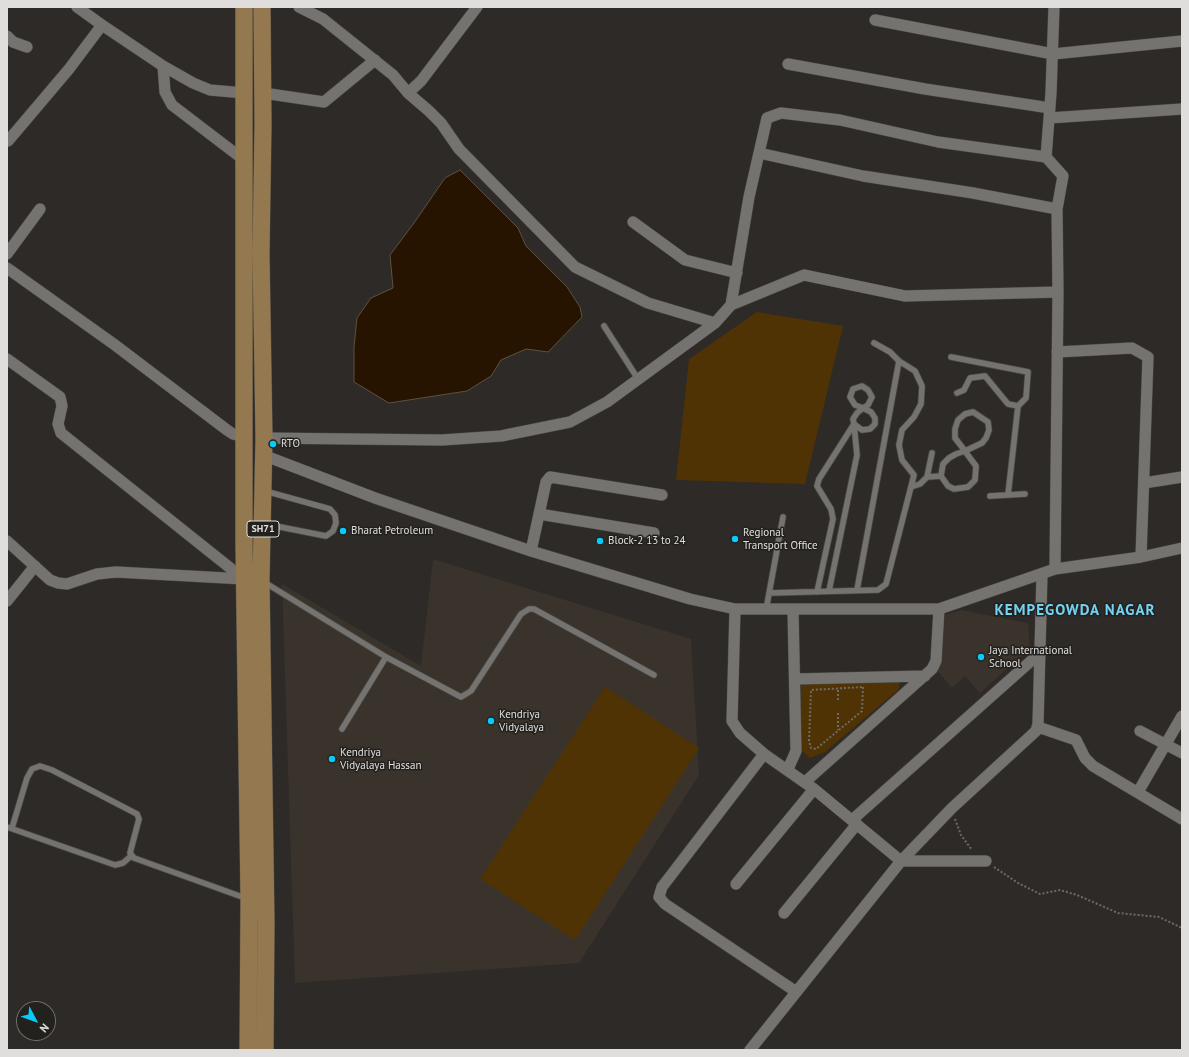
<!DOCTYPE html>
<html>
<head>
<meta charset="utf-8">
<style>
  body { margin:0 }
  #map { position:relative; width:1189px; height:1057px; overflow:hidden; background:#2d2a28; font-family:"PT Sans",sans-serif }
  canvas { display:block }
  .frame { position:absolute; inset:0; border:8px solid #e0dedc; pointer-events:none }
  .north { position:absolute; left:16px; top:1001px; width:40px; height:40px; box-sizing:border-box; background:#23211e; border:1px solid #6f6d6a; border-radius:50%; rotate:131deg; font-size:11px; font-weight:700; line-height:16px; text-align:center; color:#e0dedc }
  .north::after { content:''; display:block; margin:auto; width:14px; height:18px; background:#08cbfa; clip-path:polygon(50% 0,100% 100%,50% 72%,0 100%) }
</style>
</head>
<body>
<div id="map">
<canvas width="1189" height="1057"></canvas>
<div class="frame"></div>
<div class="north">N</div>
</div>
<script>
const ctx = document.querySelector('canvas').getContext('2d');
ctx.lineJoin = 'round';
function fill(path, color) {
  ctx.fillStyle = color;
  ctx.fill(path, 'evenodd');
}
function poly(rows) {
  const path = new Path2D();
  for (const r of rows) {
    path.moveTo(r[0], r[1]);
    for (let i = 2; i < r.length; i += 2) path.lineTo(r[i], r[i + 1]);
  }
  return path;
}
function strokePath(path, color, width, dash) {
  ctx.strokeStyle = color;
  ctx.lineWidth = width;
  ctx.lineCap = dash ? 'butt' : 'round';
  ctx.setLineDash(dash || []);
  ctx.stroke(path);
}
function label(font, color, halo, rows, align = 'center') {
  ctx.font = font + ' "PT Sans",sans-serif';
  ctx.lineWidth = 3;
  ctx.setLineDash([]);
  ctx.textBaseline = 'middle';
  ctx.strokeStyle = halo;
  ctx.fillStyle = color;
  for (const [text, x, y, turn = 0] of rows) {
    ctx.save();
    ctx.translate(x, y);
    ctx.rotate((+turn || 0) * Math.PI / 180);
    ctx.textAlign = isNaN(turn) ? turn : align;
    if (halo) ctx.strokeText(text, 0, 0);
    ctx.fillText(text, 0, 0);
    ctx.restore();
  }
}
fill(poly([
  [433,559,691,639,699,775,579,963,295,983,282,584,421,666],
  [961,610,1028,623,1030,648,980,693,965,676,952,688,937,670,941,666,945,615]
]), '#3a332b');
fill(poly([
  [757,312,843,326,805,484,676,480,689,359],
  [900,682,898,690,825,752,810,758,800,749,801,684],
  [605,687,699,748,575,940,480,879]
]), '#503304');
const water = poly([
  [460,170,518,228,526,246,567,287,580,307,582,317,548,352,526,349,501,360,491,376,467,391,389,403,354,382,354,347,357,318,371,298,393,288,390,255,414,223,445,178,460,170]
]);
fill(water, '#261400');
strokePath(water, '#5e5142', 1);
const service = poly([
  [604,326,638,379],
  [874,343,890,352,899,361],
  [951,357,1028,372,1026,398,1018,406,1008,495],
  [957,393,964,390,970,378,985,376,1008,404,1018,406],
  [941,476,948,486,954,489,968,487,975,480,976,466,967,454,965,451,962,447,955,438,955,429,958,420,965,414,973,412,988,422,989,430,986,438,982,443,965,451,956,454,949,458,943,464,941,476],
  [927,477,932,453],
  [911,487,920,484,927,477,941,476],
  [990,496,1025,494],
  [265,524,326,536,333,531,336,523,335,515,330,509,265,491],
  [264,582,386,657,461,697,471,691,521,614,529,609,534,609,654,675],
  [817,592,833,519,831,509,817,486,819,479,854,424,862,430,870,429,875,424,875,418,871,412,863,408,855,405,850,397,853,389,862,386,868,390,872,397,868,405,863,408,857,413,853,419,854,424,857,455,829,591],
  [770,593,878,590,886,584,914,475,902,460,899,445,902,430,914,417,921,404,922,386,915,371,899,361,857,590],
  [766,610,783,517],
  [342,729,386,657],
  [7,827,115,865,123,863,131,856],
  [12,828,27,778,32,769,40,766,52,770,137,814,139,819,130,853,134,858,248,899]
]);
const minor = poly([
  [299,7,323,19,393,75,408,93,421,81,477,7],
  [875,20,1053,54,1182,41],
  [102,25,163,66,193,83,210,90,244,93],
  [7,36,13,42,27,47],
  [788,64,925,89,1050,108],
  [163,66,165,92,172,105,244,160],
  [263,93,324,102,375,60],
  [408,93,429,111,441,123,459,149,575,267,648,303,715,323,731,305,804,275,905,296,1058,292],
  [1049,118,1182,109],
  [8,141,69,69,102,25,77,7],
  [759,153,863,176,973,193,1057,209,1063,176,1046,157],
  [633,222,685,260,737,273],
  [7,254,40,209],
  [7,268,115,345,227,430,233,434,244,437],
  [731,305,749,197,767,118,781,113,840,120,938,142,1046,157,1051,93,1054,7],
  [1057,352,1132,348,1148,357,1141,557],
  [7,359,60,397,62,406,58,424,61,433,244,579,248,579],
  [264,438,442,440,501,436,570,422,607,402,715,323],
  [263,455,375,498,531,551,690,599,735,609,939,609,1055,569,1141,557,1182,548],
  [1144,483,1182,477],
  [539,514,654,533],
  [7,541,50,580,58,583,67,584,97,574,116,572,244,579],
  [531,551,546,482,550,477,662,495],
  [1055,569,1058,292,1057,209],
  [7,601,35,566],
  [735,609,732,721,740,733,764,754,814,789,901,861,986,861],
  [795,679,925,676],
  [1038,727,1076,740,1085,758,1093,766,1182,819],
  [1140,731,1182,753],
  [764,754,662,887,659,897,665,904,795,991],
  [788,769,796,751,793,610],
  [805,782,932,669,936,661,939,609],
  [1138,792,1182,716],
  [852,820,1040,653],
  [736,884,814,789],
  [784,913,857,824],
  [750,1050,901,861,952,808,1036,731,1038,724,1042,574]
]);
const primary = poly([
  [244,7,244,546,249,900,248,1050],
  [262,7,263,124,261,254,264,438,261,579,266,923,265,1050]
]);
strokePath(service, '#4a4845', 7);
strokePath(minor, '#4a4845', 12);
strokePath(primary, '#4a4845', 18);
strokePath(poly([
  [863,687,862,711,816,749,811,748,809,741,811,690,863,687],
  [838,700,838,689],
  [838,713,838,730],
  [955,819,961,835,972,850],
  [994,867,1018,883,1040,894,1060,890,1077,895,1118,913,1159,917,1182,928]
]), '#6d6a68', 2, [2, 2]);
strokePath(service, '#75736f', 5.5);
strokePath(minor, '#75736f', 11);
strokePath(primary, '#947850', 17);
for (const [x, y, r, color] of [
  [273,444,4,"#08cbfa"],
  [343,531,4,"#08cbfa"],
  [735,539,4,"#08cbfa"],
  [600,541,4,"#08cbfa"],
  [981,657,4,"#08cbfa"],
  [491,721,4,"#08cbfa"],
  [332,759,4,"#08cbfa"]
]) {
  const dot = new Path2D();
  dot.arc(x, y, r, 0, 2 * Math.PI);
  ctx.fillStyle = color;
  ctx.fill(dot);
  strokePath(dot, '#23211e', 1.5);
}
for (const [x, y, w] of [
  [263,529,32]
]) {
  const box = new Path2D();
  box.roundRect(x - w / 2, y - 8, w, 16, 3);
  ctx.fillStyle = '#23211e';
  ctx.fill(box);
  strokePath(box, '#e0dedc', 1);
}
label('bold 10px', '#e0dedc', null, [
  ["SH71",263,529]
]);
label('11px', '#e0dedc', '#23211e', [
  ["RTO",281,444],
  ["Bharat Petroleum",351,531],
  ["Regional",743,533],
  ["Transport Office",743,546],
  ["Block-2 13 to 24",608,541],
  ["Jaya International",989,651],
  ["School",989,664],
  ["Kendriya",499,715],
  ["Vidyalaya",499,728],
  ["Kendriya",340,753],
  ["Vidyalaya Hassan",340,766]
], 'left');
ctx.letterSpacing = '1px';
label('bold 15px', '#74d2f3', '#23211e', [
  ["KEMPEGOWDA NAGAR",1075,611]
]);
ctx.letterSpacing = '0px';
</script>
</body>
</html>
